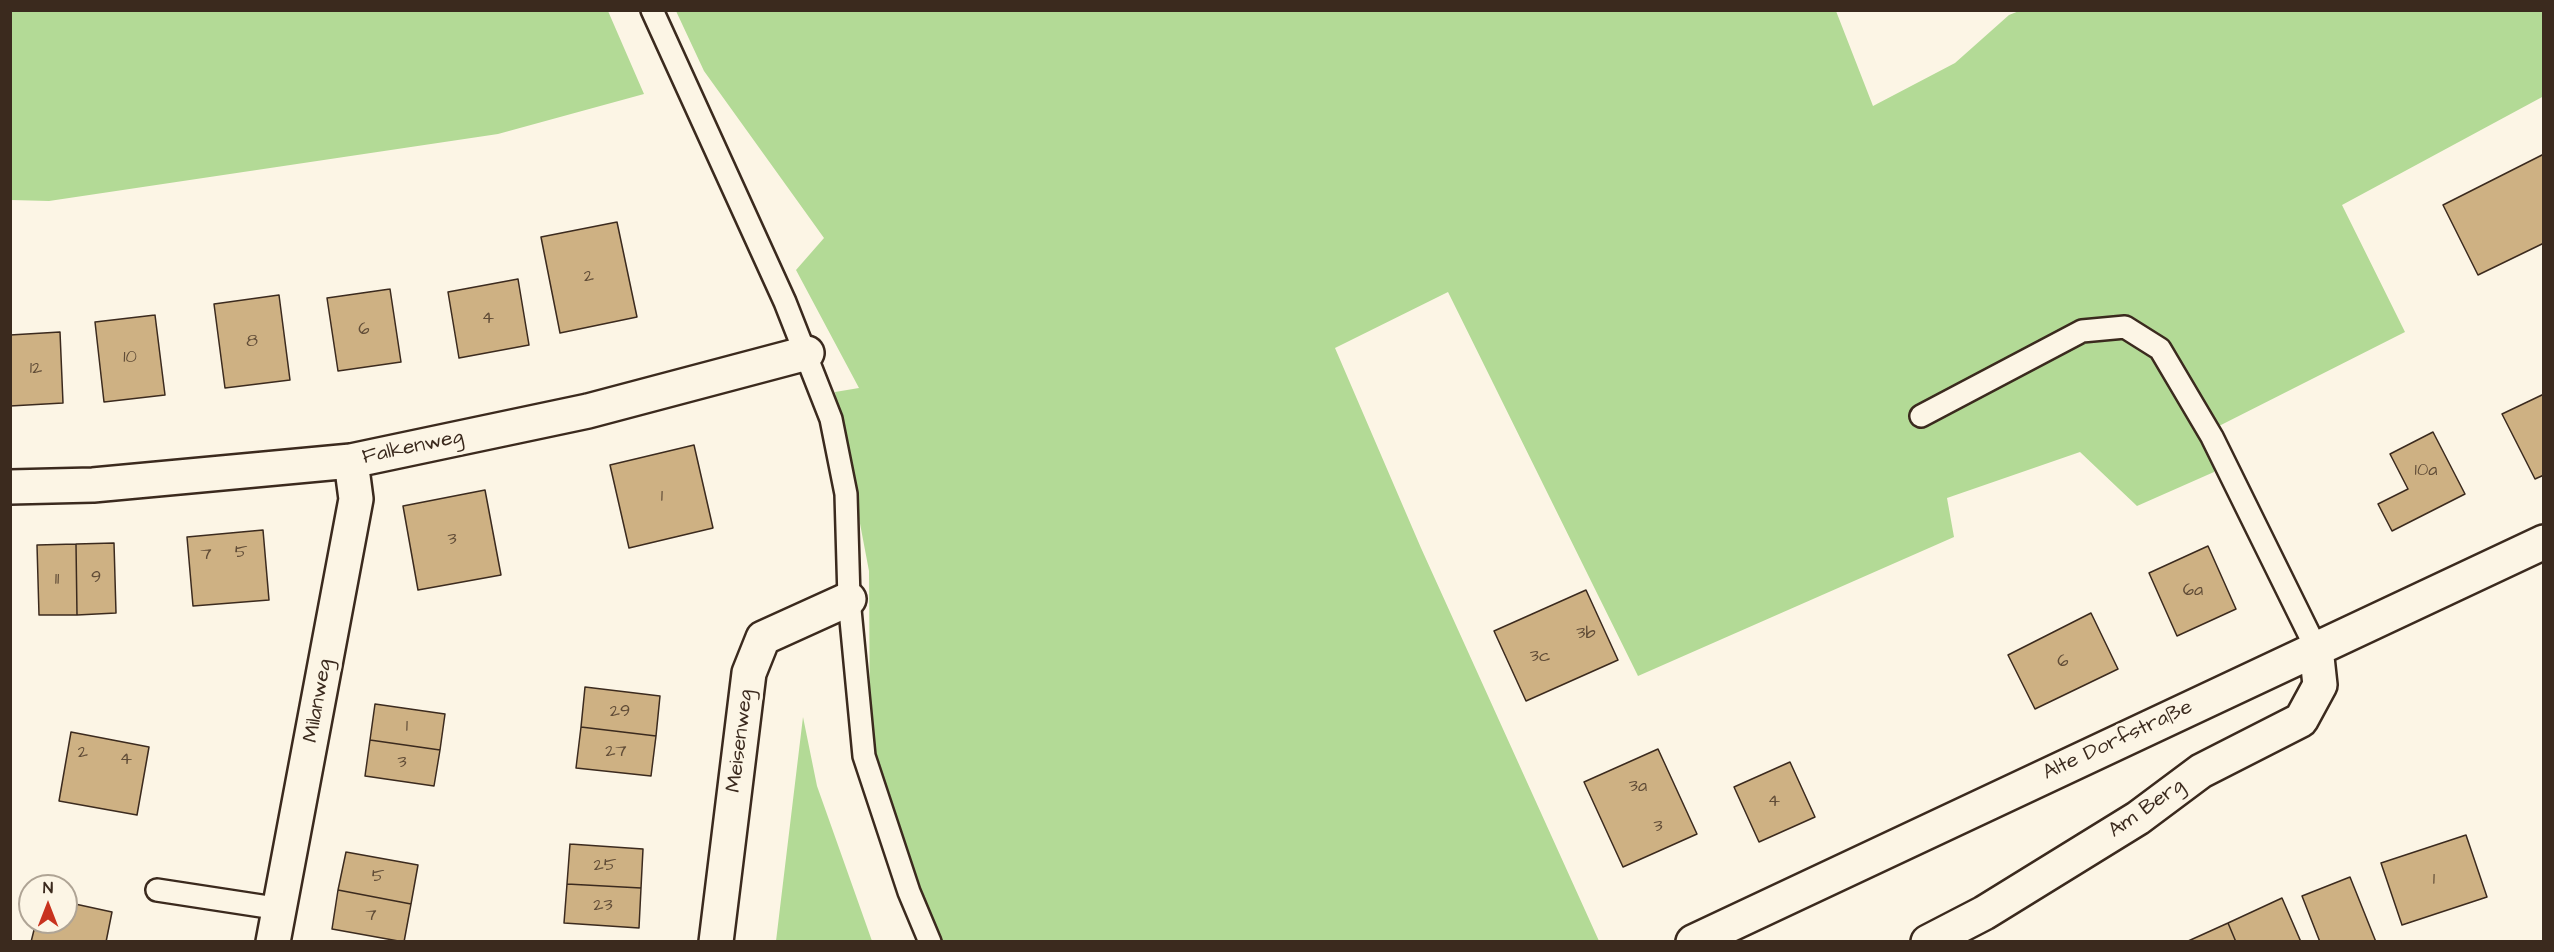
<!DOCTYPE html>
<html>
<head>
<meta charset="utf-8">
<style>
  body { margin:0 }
  #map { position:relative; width:2554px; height:952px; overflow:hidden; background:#fcf5e5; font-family:"Architects Daughter",sans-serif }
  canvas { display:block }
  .frame { position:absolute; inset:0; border:12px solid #3b2a1e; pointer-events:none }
  .north { position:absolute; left:18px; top:874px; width:60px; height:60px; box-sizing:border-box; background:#fcf5e5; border:2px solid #afa495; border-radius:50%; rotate:0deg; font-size:16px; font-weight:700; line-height:24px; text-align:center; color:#3b2a1e }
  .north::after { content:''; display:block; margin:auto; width:21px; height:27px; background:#c8321e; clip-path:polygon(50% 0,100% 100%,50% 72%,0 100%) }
</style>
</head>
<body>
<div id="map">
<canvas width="2554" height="952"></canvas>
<div class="frame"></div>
<div class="north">N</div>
</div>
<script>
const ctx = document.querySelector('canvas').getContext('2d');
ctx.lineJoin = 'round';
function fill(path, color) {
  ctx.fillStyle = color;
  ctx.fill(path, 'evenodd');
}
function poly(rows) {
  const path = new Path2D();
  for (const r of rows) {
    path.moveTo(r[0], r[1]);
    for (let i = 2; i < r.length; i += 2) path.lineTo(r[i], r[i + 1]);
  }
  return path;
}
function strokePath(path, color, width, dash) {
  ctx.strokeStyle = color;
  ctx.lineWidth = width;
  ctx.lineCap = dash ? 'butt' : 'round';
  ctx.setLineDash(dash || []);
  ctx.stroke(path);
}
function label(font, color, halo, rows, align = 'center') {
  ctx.font = font + ' "Architects Daughter",sans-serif';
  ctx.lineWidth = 6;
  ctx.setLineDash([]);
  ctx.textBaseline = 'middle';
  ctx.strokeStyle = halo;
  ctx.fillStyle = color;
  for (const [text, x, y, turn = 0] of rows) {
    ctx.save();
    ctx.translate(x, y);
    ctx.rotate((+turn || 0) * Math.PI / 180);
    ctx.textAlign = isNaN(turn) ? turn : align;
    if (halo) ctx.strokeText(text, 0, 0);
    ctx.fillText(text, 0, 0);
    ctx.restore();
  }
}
fill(poly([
  [11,10,608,11,644,94,498,134,49,201,11,200],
  [2543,10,2544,96,2342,205,2405,332,2215,428,2214,472,2137,506,2080,452,1947,498,1954,537,1638,676,1448,292,1335,348,1421,548,1599,941,943,942,886,810,870,743,869,571,835,392,859,388,796,270,824,238,704,71,676,11,1836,11,1873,106,1955,63,2009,15,2019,11],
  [803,717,817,786,872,941,776,941]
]), '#b3da96');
const building = poly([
  [2544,154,2544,243,2478,275,2443,205,2544,154],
  [617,222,637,317,560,333,541,237,617,222],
  [518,279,529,345,459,358,448,292,518,279],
  [390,289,401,362,338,371,327,298,390,289],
  [279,295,290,380,225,388,214,304,279,295],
  [155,315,165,395,104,402,95,322,155,315],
  [60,332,63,403,10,406,10,335,60,332],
  [2544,394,2544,475,2535,479,2502,414,2544,394],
  [2433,432,2465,494,2392,531,2378,504,2408,489,2390,454,2433,432],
  [694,445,713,528,629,548,610,465,694,445],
  [485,490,501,575,418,590,403,506,485,490],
  [263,530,269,600,193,606,187,537,263,530],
  [114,543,116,613,77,615,76,544,114,543],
  [76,544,77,615,39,615,37,545,76,544],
  [2208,546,2236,609,2177,636,2149,573,2208,546],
  [1586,590,1618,660,1526,701,1494,631,1586,590],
  [2091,613,2118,669,2035,709,2008,655,2091,613],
  [585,687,660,696,656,736,581,727,585,687],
  [375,704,445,714,440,750,370,740,375,704],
  [581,727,656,736,651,776,576,768,581,727],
  [71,732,149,747,137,815,59,801,71,732],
  [370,740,440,750,434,786,365,776,370,740],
  [1658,749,1697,834,1623,867,1584,782,1658,749],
  [1790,762,1815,817,1759,842,1734,787,1790,762],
  [2466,835,2487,897,2402,925,2381,863,2466,835],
  [570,844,643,849,641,888,567,884,570,844],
  [346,852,418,865,411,904,338,890,346,852],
  [2350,877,2376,942,2320,942,2302,896,2350,877],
  [567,884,641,888,639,928,564,923,567,884],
  [338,890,411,904,404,942,332,929,338,890],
  [2282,898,2301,942,2236,942,2228,923,2282,898],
  [66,902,112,912,106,942,31,942,36,922,66,922,66,902],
  [2228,923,2236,942,2186,942,2228,923]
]);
fill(building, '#ceb183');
strokePath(building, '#3b2a1e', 1.5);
const service = poly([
  [652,10,785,302,831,419,846,494,849,599,864,756,909,892,930,942],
  [1921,416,2082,331,2125,327,2160,349,2212,437,2316,648],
  [157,890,281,909]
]);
const minor = poly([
  [10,487,93,485,351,461,588,411,807,353],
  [273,942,356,499,351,461],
  [716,942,749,673,763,638,849,599],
  [1693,942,2544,542],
  [1928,942,1984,913,2138,818,2201,771,2301,720,2320,685,2316,648]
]);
strokePath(service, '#3b2a1e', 26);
strokePath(minor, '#3b2a1e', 38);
strokePath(service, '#fcf5e5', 21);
strokePath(minor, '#fcf5e5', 33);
label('18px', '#604c37', null, [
  ["2",589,277],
  ["4",488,319],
  ["6",364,330],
  ["8",252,342],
  ["10",130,358],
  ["12",36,369],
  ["10a",2426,471],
  ["1",662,497],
  ["3",452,540],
  ["5",241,553],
  ["7",206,555],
  ["9",96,578],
  ["11",57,580],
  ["6a",2193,591],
  ["3b",1586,634],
  ["3c",1540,657],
  ["6",2063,662],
  ["29",620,712],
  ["1",407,727],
  ["27",616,752],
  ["2",83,753],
  ["4",126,760],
  ["3",402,763],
  ["3a",1638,787],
  ["4",1774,802],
  ["3",1658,827],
  ["25",605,866],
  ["5",378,877],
  ["1",2434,880],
  ["23",603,906],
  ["7",371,916]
]);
label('21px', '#3b2a1e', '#fcf5e5', [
  ["Falkenweg",413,448,-12],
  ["Milanweg",319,701,-80],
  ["Meisenweg",741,741,-83],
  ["Alte Dorfstraße",2118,741,-25],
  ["Am Berg",2147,809,-35]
]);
</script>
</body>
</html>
